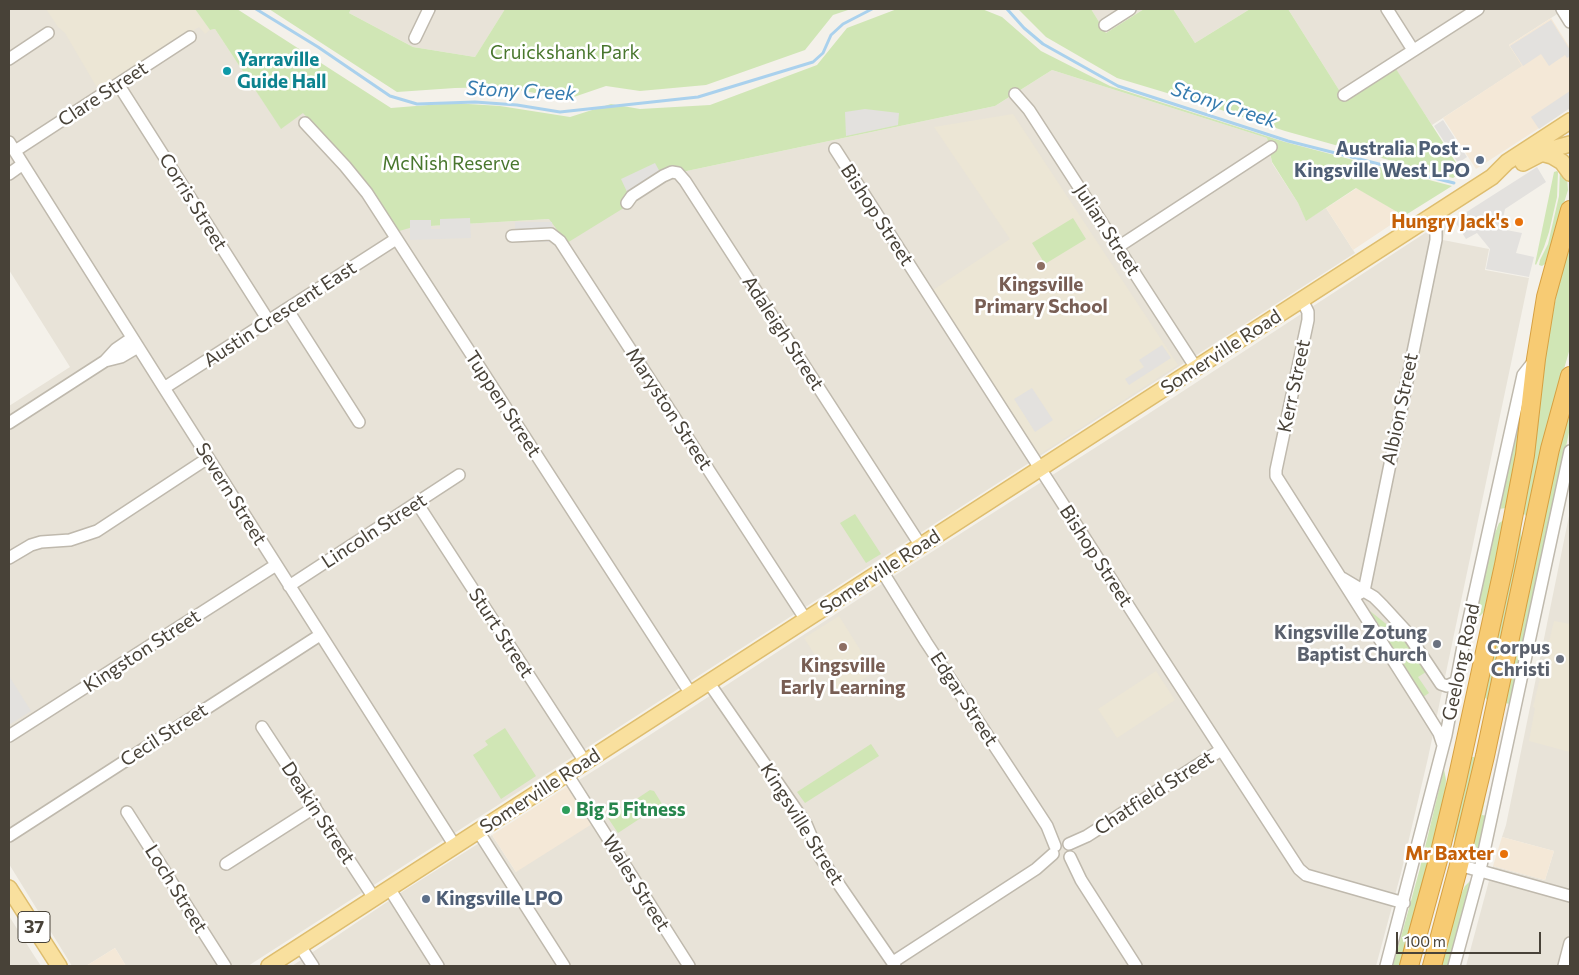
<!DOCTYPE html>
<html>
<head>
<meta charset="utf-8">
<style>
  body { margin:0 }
  #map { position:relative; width:1579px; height:975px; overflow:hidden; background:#f4f1ea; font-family:Commissioner,sans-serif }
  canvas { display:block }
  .frame { position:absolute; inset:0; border:10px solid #484238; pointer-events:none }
  .scale { position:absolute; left:1396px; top:932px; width:145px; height:22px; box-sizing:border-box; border:2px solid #484238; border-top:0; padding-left:6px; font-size:15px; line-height:18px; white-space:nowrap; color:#484238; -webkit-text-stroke:4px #fff; paint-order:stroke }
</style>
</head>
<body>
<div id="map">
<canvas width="1579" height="975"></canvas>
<div class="frame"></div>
<div class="scale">100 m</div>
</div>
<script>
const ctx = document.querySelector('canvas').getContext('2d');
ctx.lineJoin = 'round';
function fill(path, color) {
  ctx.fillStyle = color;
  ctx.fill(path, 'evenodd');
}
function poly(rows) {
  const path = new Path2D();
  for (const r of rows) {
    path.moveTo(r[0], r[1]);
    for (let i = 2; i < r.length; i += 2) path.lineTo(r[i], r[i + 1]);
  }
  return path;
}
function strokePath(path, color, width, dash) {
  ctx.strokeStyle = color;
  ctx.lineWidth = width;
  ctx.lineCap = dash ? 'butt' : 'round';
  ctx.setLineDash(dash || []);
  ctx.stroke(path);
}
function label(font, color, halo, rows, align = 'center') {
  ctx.font = font + ' Commissioner,sans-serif';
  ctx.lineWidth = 5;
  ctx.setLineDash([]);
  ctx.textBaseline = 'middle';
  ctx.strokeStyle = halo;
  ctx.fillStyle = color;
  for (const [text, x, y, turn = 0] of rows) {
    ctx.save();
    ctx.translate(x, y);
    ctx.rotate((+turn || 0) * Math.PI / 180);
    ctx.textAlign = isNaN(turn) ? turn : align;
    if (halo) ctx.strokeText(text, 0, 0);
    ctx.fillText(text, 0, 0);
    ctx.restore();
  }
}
fill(poly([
  [9,9,195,9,210,30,215,29,281,128,303,112,364,181,412,227,549,219,682,172,995,106,1052,70,1267,138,1272,163,1298,203,1306,220,1326,208,1355,253,248,966,126,966,115,948,86,966,72,966,9,864,9,406,70,367,9,270],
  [351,9,505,9,475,57,413,47,349,13],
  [1091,9,1144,9,1106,33],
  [1173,9,1250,9,1195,43],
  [1288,9,1565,9,1509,45,1523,66,1432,125,1396,70,1346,101],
  [1448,218,1443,240,1489,249,1485,270,1529,278,1428,758,1401,873,1376,966,292,966,405,890,492,835,516,872,568,787,639,742,894,576,1148,414],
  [1570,511,1570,966,1466,966,1493,866,1545,880,1554,851,1502,837,1506,825],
  [9,916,35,957,41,966,9,966]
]), '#e8e3d8');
fill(poly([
  [1551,18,1570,48,1570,108,1476,169,1443,118,1522,66,1509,45],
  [1357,188,1404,216,1353,250,1326,208],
  [568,786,592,824,516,872,492,835],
  [1502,837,1554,851,1545,880,1493,866],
  [115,948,126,966,86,966]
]), '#f4e8d7');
fill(poly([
  [46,9,195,9,210,30,205,34,199,27,171,43,99,91,65,33,58,27],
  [1013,114,1178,365,1037,456,930,292,1010,239,934,127],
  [839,616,874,672,840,694,804,638],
  [1554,621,1570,624,1570,752,1529,741,1535,708,1533,707],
  [1156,671,1175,700,1117,738,1098,709]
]), '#ece6d5');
fill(poly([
  [195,9,237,9,391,108,453,103,500,106,570,117,611,104,640,109,710,105,817,65,847,28,897,9,982,9,1002,17,1041,51,1110,86,1285,142,1452,186,1404,216,1356,188,1306,221,1298,203,1272,162,1267,138,1052,70,995,106,682,172,567,243,549,219,413,227,396,232,364,181,303,113,281,129,215,29,210,30],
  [269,9,351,9,349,13,413,47,475,57,505,9,851,9,833,15,805,50,706,85,640,91,606,86,568,99,502,87,455,88,397,92],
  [1018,9,1091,9,1106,33,1144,9,1173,9,1195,43,1250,9,1288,9,1346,101,1396,69,1462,172,1453,178,1285,131,1197,102,1117,78,1046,37],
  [1560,167,1567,178,1568,190,1545,264,1542,266,1539,265,1540,260,1548,244,1559,196],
  [1557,171,1558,172,1557,197,1549,232,1544,247,1536,265,1535,264,1554,172],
  [1073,218,1086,239,1045,264,1032,243],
  [1570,240,1570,348,1554,404,1528,517,1526,516,1523,513,1549,332,1562,268],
  [1570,405,1570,428,1510,704,1505,703,1562,435],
  [1518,429,1520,430,1516,456,1506,508,1499,509,1516,431],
  [855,514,881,554,866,563,840,523],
  [1504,520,1486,604,1484,612,1478,618,1475,617,1492,541,1499,523],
  [1520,529,1521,530,1521,545,1489,700,1487,700,1483,695],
  [1370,611,1400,635,1426,672,1418,677,1429,693,1423,697],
  [505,728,536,776,501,799,473,755,488,745,485,741],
  [871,744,879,756,805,803,797,792],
  [1470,757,1474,757,1476,759,1455,847,1454,847,1455,824],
  [1444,769,1446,780,1445,793,1428,866,1400,966,1393,966,1420,868],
  [650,790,654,791,662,804,618,833,608,818],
  [1484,798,1485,799,1482,815,1487,816,1480,846,1476,853,1474,841],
  [1470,881,1448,966,1441,966,1459,899,1465,886]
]), '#d0e6b5');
fill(poly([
  [1551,20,1570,50,1570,56,1567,58,1565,55,1549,66,1541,54,1523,66,1510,46],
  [1570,91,1570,108,1539,129,1531,117],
  [865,109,899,113,898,125,846,136,845,112],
  [1443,120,1467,157,1458,163,1434,126],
  [655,163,661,174,628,194,621,179],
  [1537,167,1546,182,1505,209,1501,229,1522,233,1516,253,1534,257,1529,277,1486,269,1490,249,1477,233,1466,239,1454,220],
  [470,218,471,238,410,240,410,220,431,220,431,229,440,229,440,219],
  [515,222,552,222,552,242,515,241],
  [1162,345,1171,358,1129,385,1125,379,1144,367,1139,360],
  [1032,388,1053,420,1035,432,1014,399],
  [9,676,31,711,9,725]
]), '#e3e1de');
strokePath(poly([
  [256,9,318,47,390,96,417,104,475,102,517,105,560,112,698,97,813,62,823,53,831,35,843,24,872,9],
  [1007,9,1024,28,1043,44,1118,86,1288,141,1454,183]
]), '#aad1ed', 3);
const minor = poly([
  [1387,9,1413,50],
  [1562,9,1570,22],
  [1105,25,1130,9],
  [415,38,429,9],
  [9,59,48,33],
  [118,84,268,320],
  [1015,94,1029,110,1196,368],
  [1344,95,1478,9],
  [305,123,345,166,367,193,691,694],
  [9,142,164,388,455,846],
  [835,149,1158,652,1299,869,1306,875,1404,903],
  [15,151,190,37],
  [9,174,23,164],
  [627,203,632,196,663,176,672,172,678,173,685,181,921,546],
  [512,236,551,234,560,241,806,620],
  [1118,247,1271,147],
  [1302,300,1308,312,1308,320,1276,470,1276,476,1419,701,1439,733,1443,745],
  [287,309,359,422],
  [105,361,121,357,138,347],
  [164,388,396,239],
  [9,423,105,361,116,349,132,338],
  [417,503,585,762],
  [9,558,31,545,41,542,70,540,97,531,208,458],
  [882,571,926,642,1034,806,1047,826,1055,846],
  [1342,578,1374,597,1383,606,1405,630,1441,684,1447,686,1456,682],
  [289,586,459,475],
  [1353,597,1364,591,1436,240,1436,227,1430,217],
  [709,683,806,824,820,857,895,966],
  [262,727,374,898],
  [9,736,276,565],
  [567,774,689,966],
  [127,812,225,966],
  [478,831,564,966],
  [9,836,320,635],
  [1069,844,1087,836,1221,750],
  [1070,857,1081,880,1136,966],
  [226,864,315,807],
  [1459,865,1570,896],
  [389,888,438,966],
  [300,946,313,966],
  [893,962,1036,869,1053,854],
  [1386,966,1446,735,1463,646,1523,375,1534,361],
  [1454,966,1480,870,1570,451],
  [1564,966,1570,943]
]);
const major = poly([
  [1541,153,1552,156,1562,162,1570,173],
  [1523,163,1548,150,1570,144],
  [9,888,59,966],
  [269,966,1447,206,1492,177,1507,162,1570,121]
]);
const highway = poly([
  [1409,966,1438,860,1456,785,1504,565,1525,455,1536,359,1546,297,1570,210],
  [1432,966,1459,865,1485,756,1550,449,1570,376]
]);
strokePath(minor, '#bfb9ad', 14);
strokePath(major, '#debd6e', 18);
strokePath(highway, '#d6a042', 20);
strokePath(minor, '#fff', 11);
strokePath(major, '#f9e09e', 15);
strokePath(highway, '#f7cb73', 18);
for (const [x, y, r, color] of [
  [227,71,5,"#0f9aa8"],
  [1480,160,5,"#5c6f8a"],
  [1519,222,5,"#e8710a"],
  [1041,266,5,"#8d6e63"],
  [1437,644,5,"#6b7280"],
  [843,647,5,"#8d6e63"],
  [1560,659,5,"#6b7280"],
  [566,810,5,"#2e9e5b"],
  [1504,854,5,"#e8710a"],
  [426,899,5,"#5c6f8a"]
]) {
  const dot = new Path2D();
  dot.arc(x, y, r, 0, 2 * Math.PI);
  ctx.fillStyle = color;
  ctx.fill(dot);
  strokePath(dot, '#fff', 2);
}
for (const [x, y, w] of [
  [34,927,32]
]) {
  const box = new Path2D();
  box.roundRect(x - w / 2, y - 15.5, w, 31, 4);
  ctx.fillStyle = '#fff';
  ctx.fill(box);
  strokePath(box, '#484238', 1);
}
label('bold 18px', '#484238', null, [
  ["37",34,927]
]);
label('19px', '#49772e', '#fff', [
  ["Cruickshank Park",565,53],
  ["McNish Reserve",451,164]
]);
label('bold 19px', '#0d838f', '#fff', [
  ["Yarraville",237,60],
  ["Guide Hall",237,82]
], 'left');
label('19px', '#484238', '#fff', [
  ["Clare Street",103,94,-33],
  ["Corris Street",193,202,58],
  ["Bishop Street",877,215,57],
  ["Julian Street",1107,230,57],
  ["Austin Crescent East",280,314,-33],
  ["Adaleigh Street",783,333,57],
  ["Somerville Road",1221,352,-33],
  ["Kerr Street",1294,386,-78],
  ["Tuppen Street",503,404,57],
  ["Maryston Street",669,409,57],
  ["Albion Street",1400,409,-78],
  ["Severn Street",231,494,58],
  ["Lincoln Street",374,531,-33],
  ["Bishop Street",1096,556,57],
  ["Somerville Road",880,572,-33],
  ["Sturt Street",501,633,57],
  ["Kingston Street",142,651,-33],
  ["Geelong Road",1461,662,-78],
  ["Edgar Street",964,699,57],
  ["Cecil Street",164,735,-33],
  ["Somerville Road",540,791,-33],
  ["Chatfield Street",1154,793,-33],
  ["Deakin Street",318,813,57],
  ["Kingsville Street",802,824,58],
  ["Wales Street",636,883,58],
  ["Loch Street",176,889,58]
]);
label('bold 19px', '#4e5e75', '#fff', [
  ["Australia Post -",1470,149],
  ["Kingsville West LPO",1470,171],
  ["Kingsville LPO",436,899,"left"]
], 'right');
label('bold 19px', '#c56008', '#fff', [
  ["Hungry Jack's",1509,222],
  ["Mr Baxter",1494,854]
], 'right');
label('bold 19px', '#785e54', '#fff', [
  ["Kingsville",1041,285],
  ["Primary School",1041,307],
  ["Kingsville",843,666],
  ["Early Learning",843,688]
]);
label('bold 19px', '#5b616d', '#fff', [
  ["Kingsville Zotung",1427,633],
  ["Baptist Church",1427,655],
  ["Corpus",1550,648],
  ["Christi",1550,670]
], 'right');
label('bold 19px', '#27864d', '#fff', [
  ["Big 5 Fitness",576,810]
], 'left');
label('italic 20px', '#367caf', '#fff', [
  ["Stony Creek",521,91,3],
  ["Stony Creek",1224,105,18]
]);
</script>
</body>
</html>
